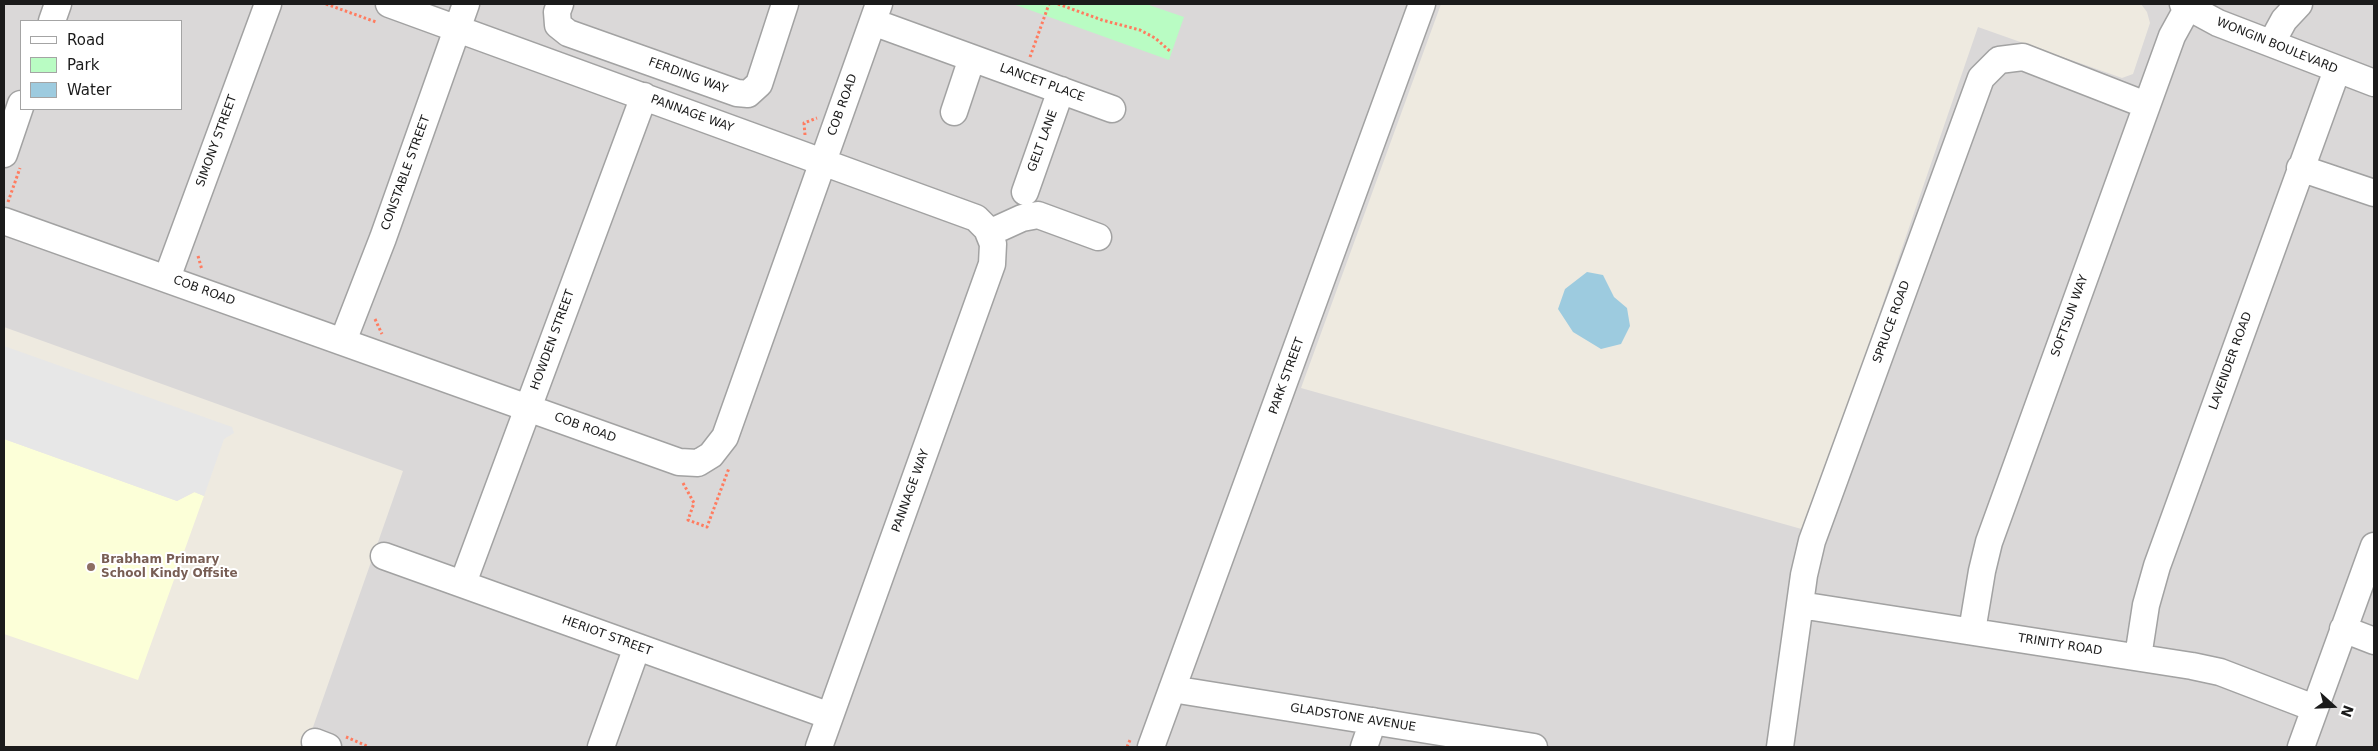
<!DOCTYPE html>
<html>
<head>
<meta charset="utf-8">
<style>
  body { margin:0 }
  #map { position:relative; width:2378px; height:751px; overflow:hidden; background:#eeeae0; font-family:"DejaVu Sans",sans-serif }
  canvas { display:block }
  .frame { position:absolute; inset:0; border:5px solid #1b1b1b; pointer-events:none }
  .legend { position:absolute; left:20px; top:20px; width:162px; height:90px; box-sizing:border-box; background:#fff; border:1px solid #a4a4a4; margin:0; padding:6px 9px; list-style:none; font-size:15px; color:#1b1b1b }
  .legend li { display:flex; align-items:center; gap:10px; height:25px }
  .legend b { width:25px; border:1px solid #a4a4a4 }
  .north { position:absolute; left:2308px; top:681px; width:50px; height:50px; -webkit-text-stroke:4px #fff; paint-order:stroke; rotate:110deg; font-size:14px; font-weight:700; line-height:20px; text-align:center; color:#1b1b1b }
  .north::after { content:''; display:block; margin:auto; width:18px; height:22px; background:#1b1b1b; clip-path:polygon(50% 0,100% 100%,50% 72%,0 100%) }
</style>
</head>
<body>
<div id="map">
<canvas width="2378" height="751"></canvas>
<div class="frame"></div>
<ul class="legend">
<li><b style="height:6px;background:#fff"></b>Road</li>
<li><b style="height:14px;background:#b9fcc3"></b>Park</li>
<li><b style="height:14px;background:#9dcbdf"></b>Water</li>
</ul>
<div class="north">N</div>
</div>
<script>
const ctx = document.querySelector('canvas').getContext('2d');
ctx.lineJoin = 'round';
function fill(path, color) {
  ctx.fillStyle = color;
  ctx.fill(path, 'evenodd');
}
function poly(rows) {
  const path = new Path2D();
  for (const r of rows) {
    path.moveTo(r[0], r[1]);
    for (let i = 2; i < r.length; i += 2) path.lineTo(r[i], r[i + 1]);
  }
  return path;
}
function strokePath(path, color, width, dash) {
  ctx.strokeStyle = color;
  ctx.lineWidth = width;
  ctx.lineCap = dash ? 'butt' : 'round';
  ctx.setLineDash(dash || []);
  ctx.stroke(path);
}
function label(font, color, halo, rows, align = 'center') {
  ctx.font = font + ' "DejaVu Sans",sans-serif';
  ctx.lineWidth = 4;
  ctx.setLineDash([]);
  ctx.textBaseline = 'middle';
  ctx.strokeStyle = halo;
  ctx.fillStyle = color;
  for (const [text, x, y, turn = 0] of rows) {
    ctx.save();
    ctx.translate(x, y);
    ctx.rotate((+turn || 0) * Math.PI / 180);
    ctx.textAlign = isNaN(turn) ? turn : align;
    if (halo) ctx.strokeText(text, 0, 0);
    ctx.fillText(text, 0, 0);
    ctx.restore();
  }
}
fill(poly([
  [4,4,1441,4,1301,388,1805,530,1978,27,2122,78,2133,74,2150,23,2147,12,2141,4,2374,4,2374,747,306,747,403,471,4,327],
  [21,21,181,21,181,109,21,109]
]), '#dad8d8');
fill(poly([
  [4,439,177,501,195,492,204,496,138,680,4,634]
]), '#fcffd8');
fill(poly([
  [1013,4,1146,4,1184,17,1169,60]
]), '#b9fcc3');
fill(poly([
  [4,346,232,427,234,433,224,439,204,496,194,492,177,501,4,439]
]), '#e7e7e7');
fill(poly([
  [1587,272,1603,275,1614,297,1627,308,1630,326,1621,344,1601,349,1573,332,1558,309,1565,289]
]), '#9dcbdf');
const minor = poly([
  [389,4,976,218,987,229,993,244,992,264,819,747],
  [560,4,557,12,558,25,568,33,737,93,748,94,759,84,785,4],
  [2183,4,2218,23,2374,83],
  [52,21,58,4],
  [873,22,1112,109],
  [2272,42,2284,20,2299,4],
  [954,112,972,58],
  [4,154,21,104],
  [2300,168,2374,193],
  [1025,192,1061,90],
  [4,221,679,462,698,463,711,455,725,437,879,4],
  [989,233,1022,218,1038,215,1098,237],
  [167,278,268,4],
  [343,341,383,238,466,4],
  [384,556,830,716],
  [463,583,644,96],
  [1800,605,2192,666,2220,672,2314,708],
  [2343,629,2374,641],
  [1972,631,1982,571,1989,542,2172,36,2188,7],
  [2138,657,2146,605,2157,566,2337,70],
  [1172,689,1534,747],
  [315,742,328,747],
  [601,747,637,647],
  [1151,747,1422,4],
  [1364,747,1373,721],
  [1780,747,1804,575,1812,541,1981,78,1999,60,2023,57,2146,105],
  [2301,747,2374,546]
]);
strokePath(minor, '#a2a2a2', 29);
strokePath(poly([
  [326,4,376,22],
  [1058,4,1102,20,1140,30,1155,38,1171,52],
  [1030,57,1049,4],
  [805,135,804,123,817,118],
  [8,202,20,168],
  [198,256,202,270],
  [375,319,382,334],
  [683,483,694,503,688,520,707,527,729,468],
  [346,737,369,747],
  [1127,747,1130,740]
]), '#ff7c60', 3, [2.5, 2.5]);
strokePath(minor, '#fff', 26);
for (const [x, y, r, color] of [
  [91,567,5,"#8d6e63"]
]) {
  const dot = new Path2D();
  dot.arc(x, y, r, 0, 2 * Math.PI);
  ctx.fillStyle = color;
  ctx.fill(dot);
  strokePath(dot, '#fff', 2);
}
label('12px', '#1b1b1b', '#fff', [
  ["WONGIN BOULEVARD",2277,46,22],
  ["FERDING WAY",688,76,20],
  ["LANCET PLACE",1042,83,20],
  ["COB ROAD",843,105,-70],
  ["PANNAGE WAY",692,114,20],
  ["SIMONY STREET",217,141,-70],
  ["GELT LANE",1043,141,-70],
  ["CONSTABLE STREET",406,173,-70],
  ["COB ROAD",204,291,20],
  ["SOFTSUN WAY",2070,316,-70],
  ["SPRUCE ROAD",1892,322,-70],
  ["HOWDEN STREET",553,340,-70],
  ["LAVENDER ROAD",2231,361,-70],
  ["PARK STREET",1287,376,-70],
  ["COB ROAD",585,428,20],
  ["PANNAGE WAY",911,491,-70],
  ["HERIOT STREET",607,636,20],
  ["TRINITY ROAD",2060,645,9],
  ["GLADSTONE AVENUE",1353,718,9]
]);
label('bold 12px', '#785e54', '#fff', [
  ["Brabham Primary",101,560],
  ["School Kindy Offsite",101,574]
], 'left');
</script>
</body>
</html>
